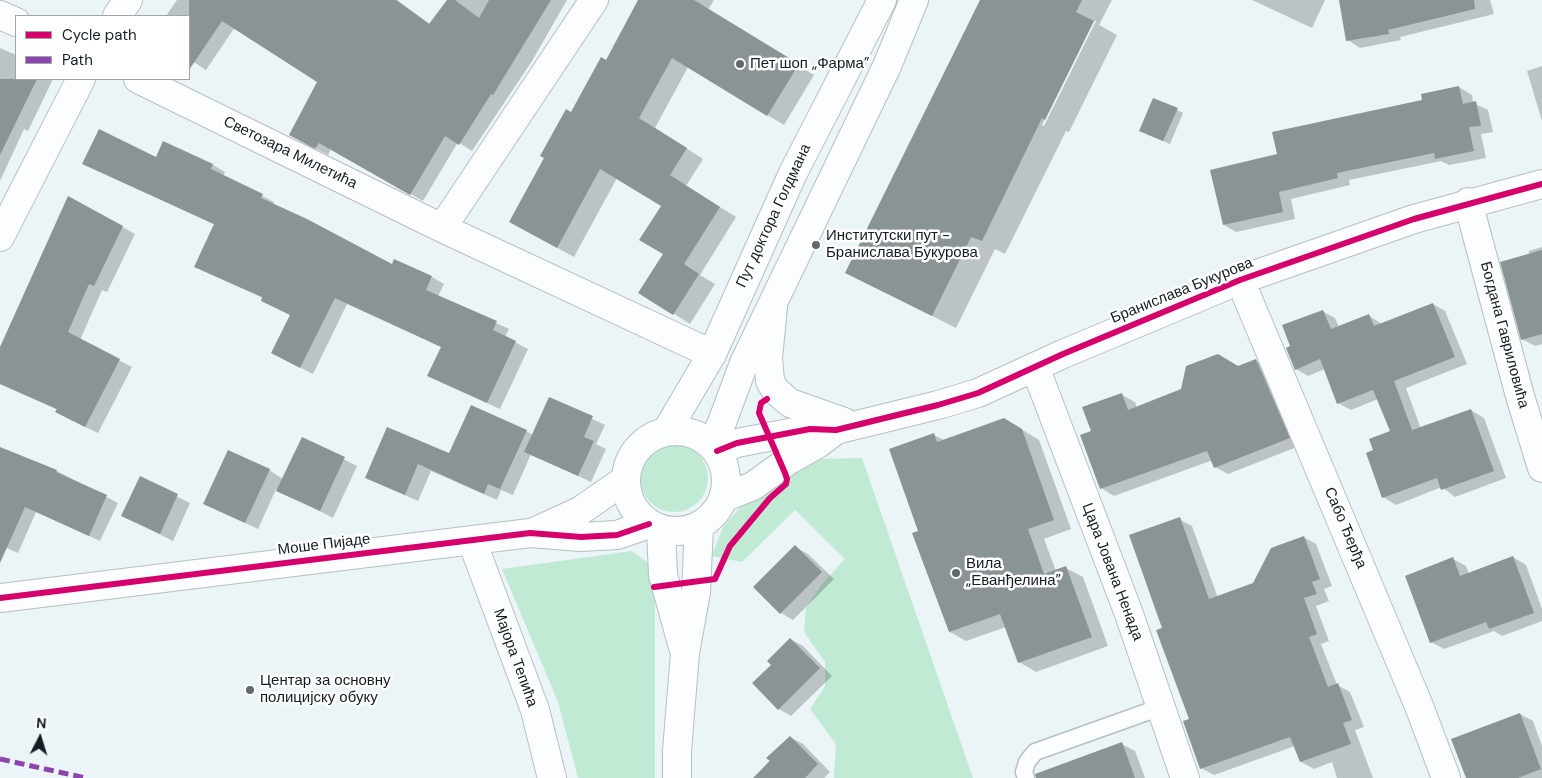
<!DOCTYPE html>
<html>
<head>
<meta charset="utf-8">
<style>
  body { margin:0 }
  #map { position:relative; width:1542px; height:778px; overflow:hidden; background:#ebf4f7; font-family:"DM Sans",sans-serif }
  canvas { display:block }
  .legend { position:absolute; left:15px; top:15px; width:175px; height:65px; box-sizing:border-box; background:#fff; border:1px solid #a1a5a7; margin:0; padding:6px 9px; list-style:none; font-size:15px; color:#141e22 }
  .legend li { display:flex; align-items:center; gap:10px; height:25px }
  .legend b { width:25px; border:1px solid #a1a5a7 }
  .north { position:absolute; left:15px; top:713px; width:50px; height:50px; -webkit-text-stroke:4px #fff; paint-order:stroke; rotate:5deg; font-size:14px; font-weight:700; line-height:20px; text-align:center; color:#141e22 }
  .north::after { content:''; display:block; margin:auto; width:18px; height:22px; background:#141e22; clip-path:polygon(50% 0,100% 100%,50% 72%,0 100%) }
</style>
</head>
<body>
<div id="map">
<canvas width="1542" height="778"></canvas>
<ul class="legend">
<li><b style="height:6px;background:#d6006c"></b>Cycle path</li>
<li><b style="height:6px;background:#8e44ad"></b>Path</li>
</ul>
<div class="north">N</div>
</div>
<script>
const ctx = document.querySelector('canvas').getContext('2d');
ctx.lineJoin = 'round';
function fill(path, color) {
  ctx.fillStyle = color;
  ctx.fill(path, 'evenodd');
}
function poly(rows) {
  const path = new Path2D();
  for (const r of rows) {
    if (r.length === 3) {
      path.moveTo(r[0] + r[2], r[1]);
      path.arc(r[0], r[1], r[2], 0, 2 * Math.PI);
      continue;
    }
    path.moveTo(r[0], r[1]);
    for (let i = 2; i < r.length; i += 2) path.lineTo(r[i], r[i + 1]);
  }
  return path;
}
function strokePath(path, color, width, dash) {
  ctx.strokeStyle = color;
  ctx.lineWidth = width;
  ctx.lineCap = dash ? 'butt' : 'round';
  ctx.setLineDash(dash || []);
  ctx.stroke(path);
}
function label(font, color, halo, rows, align = 'center') {
  ctx.font = font + ' "DM Sans",sans-serif';
  ctx.lineWidth = 5;
  ctx.setLineDash([]);
  ctx.textBaseline = 'middle';
  ctx.strokeStyle = halo;
  ctx.fillStyle = color;
  for (const [text, x, y, turn = 0] of rows) {
    ctx.save();
    ctx.translate(x, y);
    ctx.rotate((+turn || 0) * Math.PI / 180);
    ctx.textAlign = isNaN(turn) ? turn : align;
    if (halo) ctx.strokeText(text, 0, 0);
    ctx.fillText(text, 0, 0);
    ctx.restore();
  }
}
fill(poly([
  [674,478,34],
  [862,458,973,778,834,778,836,744,810,709,825,686,825,662,804,632,806,608,822,584,845,559,795,510,742,562,712,556,723,527,742,505,817,459],
  [632,551,648,563,655,580,655,778,578,778,558,702,502,569]
]), '#c1ead5');
fill(poly([
  [177,0,397,0,430,24,449,0,567,0,532,61,472,151,458,142,423,201,331,149,328,155,303,142,318,81,235,27,206,70,189,59,189,16,166,16],
  [639,0,714,0,708,10,814,75,784,125,688,67,655,128,703,159,686,186,736,217,700,275,715,284,690,324,640,292,665,254,662,205,617,178,574,257,527,231,572,114,606,61],
  [981,0,1112,0,1099,25,1117,35,1069,132,1066,131,1005,254,995,249,956,328,847,273],
  [1093,21,1096,21,1044,126,1042,125],
  [1252,0,1325,0,1312,28],
  [1340,0,1490,0,1494,14,1400,37,1401,40,1360,48,1348,40],
  [0,48,16,55,16,79,53,79,28,131,24,129,0,181],
  [1542,66,1542,121,1527,71],
  [1459,87,1472,95,1473,103,1488,110,1493,132,1481,134,1486,158,1449,165,1441,161,1349,180,1350,185,1291,199,1295,219,1236,232,1224,225,1279,155],
  [1177,110,1183,113,1170,144,1146,134],
  [164,143,213,165,225,172,223,176,274,202,273,205,392,266,395,260,432,277,444,284,438,296,509,329,505,337,528,349,500,409,429,376,442,347,347,304,313,374,272,353,291,315,263,298,208,273,215,225,84,164,156,159],
  [68,197,135,234,107,292,102,290,80,340,132,367,98,433,69,419,58,410,0,384,0,348],
  [1542,247,1542,344,1535,346,1522,339,1529,251],
  [1433,304,1445,311,1467,364,1406,388,1421,429,1471,410,1484,418,1506,478,1455,497,1442,487,1396,505,1383,497,1374,451,1392,431,1378,399,1351,410,1338,403,1325,369,1308,376,1296,369,1292,347,1322,311,1335,318,1339,327,1369,316,1382,324],
  [1256,361,1269,368,1302,445,1228,474,1215,467,1213,460,1114,496,1101,488,1092,432,1122,395,1135,402,1137,408],
  [549,398,605,425,596,444,606,449,591,482,531,454,513,495,501,490,497,500,431,471,418,501,366,478,526,431,533,435],
  [1021,429,1039,440,1071,529,1044,539,1056,571,1066,568,1083,577,1108,646,1036,672,1019,662,1006,627,966,641,950,632,920,531,934,435,944,440],
  [302,438,357,466,333,518,276,489,258,529,205,504,269,470,283,479],
  [2,449,57,471,118,503,100,541,36,512,18,553,0,545,0,453],
  [140,478,190,503,173,541,123,516],
  [1179,519,1192,526,1218,598,1254,584,1303,537,1316,544,1332,586,1324,589,1329,601,1316,606,1329,641,1321,644,1337,685,1350,692,1364,727,1355,730,1373,778,1337,778,1332,762,1314,769,1301,762,1295,746,1214,775,1201,768,1190,720,1163,629],
  [795,547,808,554,834,579,793,620,781,613],
  [1513,557,1526,565,1542,609,1542,621,1502,636,1494,631,1444,649,1431,642,1453,559,1466,566,1469,574],
  [790,639,803,646,832,676,791,716,779,709,772,665],
  [1520,714,1533,721,1542,746,1542,778,1467,778],
  [790,737,803,744,830,772,824,778,754,778],
  [1122,744,1135,751,1145,778,1059,778]
]), '#0003');
fill(poly([
  [189,0,396,0,429,24,447,0,455,0,479,18,489,0,551,0,493,95,491,94,459,145,445,136,410,195,319,143,315,149,289,135,317,82,222,21,189,70],
  [638,0,694,0,799,64,767,116,672,58,639,118,687,148,670,175,720,207,684,264,699,274,673,315,638,293,663,254,639,240,661,206,600,169,557,248,509,222,544,158,540,156,566,109,571,112,601,57,606,60],
  [980,0,1082,0,1076,12,1094,21,1045,120,1042,118,982,241,971,237,932,316,845,273],
  [1339,0,1474,0,1475,9,1388,30,1389,34,1346,41],
  [0,79,37,79,0,155],
  [1459,86,1463,104,1476,101,1481,126,1469,127,1474,151,1435,159,1434,153,1337,173,1338,178,1279,192,1283,212,1223,225,1210,170,1277,154,1272,132,1422,100,1421,94],
  [1153,98,1178,108,1163,141,1139,131],
  [99,129,156,157,163,141,213,164,211,169,263,194,261,198,307,219,392,264,394,259,432,276,426,290,497,321,493,330,516,341,487,403,427,376,441,347,335,298,300,368,271,353,290,315,261,301,262,297,194,267,214,224,82,164],
  [68,196,123,226,94,286,89,284,68,332,120,359,85,427,55,412,57,409,0,384,0,347],
  [1542,250,1542,334,1521,340,1500,262],
  [1433,303,1455,357,1394,381,1412,430,1471,409,1494,471,1441,490,1437,478,1382,498,1366,453,1373,450,1369,439,1390,431,1373,390,1337,404,1320,359,1295,370,1286,348,1290,346,1282,325,1323,310,1331,329,1369,314,1374,326],
  [1218,354,1238,366,1256,359,1290,438,1214,468,1207,451,1100,489,1080,435,1091,431,1082,407,1122,393,1128,410,1181,389,1186,366],
  [549,397,593,416,584,437,594,441,578,476,524,452],
  [471,405,527,430,500,489,488,484,484,494,418,464,405,495,365,478,387,427,449,453],
  [1004,418,1022,429,1054,520,1028,529,1044,574,1066,566,1092,637,1018,663,1000,614,949,632,912,533,918,531,889,449,934,433,937,442],
  [302,437,345,457,320,511,276,491],
  [0,447,57,470,56,472,107,495,89,536,25,507,0,563],
  [228,450,270,469,245,523,203,504],
  [140,476,178,494,160,534,121,516],
  [1180,517,1209,599,1253,583,1271,548,1304,536,1320,579,1312,582,1317,594,1304,598,1317,634,1309,637,1328,687,1338,683,1352,720,1343,723,1351,744,1300,762,1290,737,1200,769,1183,721,1189,719,1156,630,1162,628,1129,535],
  [795,545,822,572,780,614,753,587],
  [1513,556,1534,613,1489,629,1486,622,1430,643,1405,576,1453,557,1460,576],
  [790,638,820,668,778,710,752,683,771,665,767,661],
  [1520,713,1541,769,1518,778,1466,778,1451,739],
  [790,736,818,764,805,778,753,778,770,761,766,758],
  [1122,742,1135,778,1036,778,1035,774]
]), '#8a9495');
const lane = poly([
  [1026,778,1024,772,1027,762,1035,752,1161,707]
]);
const street = poly([
  [0,15,16,22],
  [117,16,128,0],
  [138,79,442,228,712,354],
  [1468,202,1520,396,1542,468],
  [442,228,594,0],
  [0,237,81,79],
  [1240,280,1419,706,1446,778],
  [773,307,768,358,770,381,775,390,790,403,844,422],
  [1035,367,1129,614,1185,778],
  [717,451,737,443,810,429,836,430,938,405,978,393,1063,354,1240,280,1414,219,1542,184],
  [725,497,753,486,789,460,819,443,836,430],
  [661,529,663,575,683,647],
  [472,541,535,710,552,778],
  [677,778,677,751,685,653,696,592,699,526]
]);
const secondary = poly([
  [676,481,50],
  [666,432,712,354,793,173,882,0],
  [711,444,721,425,744,363,887,66,914,0],
  [534,532,580,511,626,479],
  [0,598,530,533,581,537,617,535,649,524]
]);
strokePath(lane, '#b6bfc3', 19);
strokePath(street, '#b6bfc3', 30);
strokePath(secondary, '#b6bfc3', 30);
strokePath(lane, '#fcfdfe', 16);
strokePath(street, '#fcfdfe', 28);
strokePath(secondary, '#fcfdfe', 28);
strokePath(poly([
  [0,759,86,778]
]), '#8e44ad', 5, [10, 5]);
strokePath(poly([
  [717,451,737,443,810,429,836,430,938,405,978,393,1063,354,1240,280,1414,219,1542,184],
  [654,587,715,579,730,546,770,498,786,484,787,479,785,473,759,413,761,403,767,399],
  [0,598,530,533,581,537,617,535,649,524]
]), '#d6006c', 6);
for (const [x, y, r, color] of [
  [740,64,5,"#5f696d"],
  [816,245,5,"#5f696d"],
  [956,573,5,"#5f696d"],
  [250,690,5,"#5f696d"]
]) {
  const dot = new Path2D();
  dot.arc(x, y, r, 0, 2 * Math.PI);
  ctx.fillStyle = color;
  ctx.fill(dot);
  strokePath(dot, '#fff', 2);
}
label('15px', '#141e22', '#fff', [
  ["Пет шоп „Фарма”",750,64],
  ["Институтски пут -",826,236],
  ["Бранислава Букурова",826,253],
  ["Вила",966,564],
  ["„Еванђелина”",966,581],
  ["Центар за основну",260,681],
  ["полицијску обуку",260,698]
], 'left');
label('15px', '#141e22', '#fff', [
  ["Светозара Милетића",290,153,26],
  ["Пут доктора Голдмана",774,216,-65],
  ["Бранислава Букурова",1182,291,-22],
  ["Богдана Гавриловића",1504,335,75],
  ["Сабо Ђерђа",1345,528,67],
  ["Моше Пијаде",324,545,-7],
  ["Цара Јована Ненада",1112,572,69],
  ["Мајора Тепића",515,658,70]
]);
</script>
</body>
</html>
